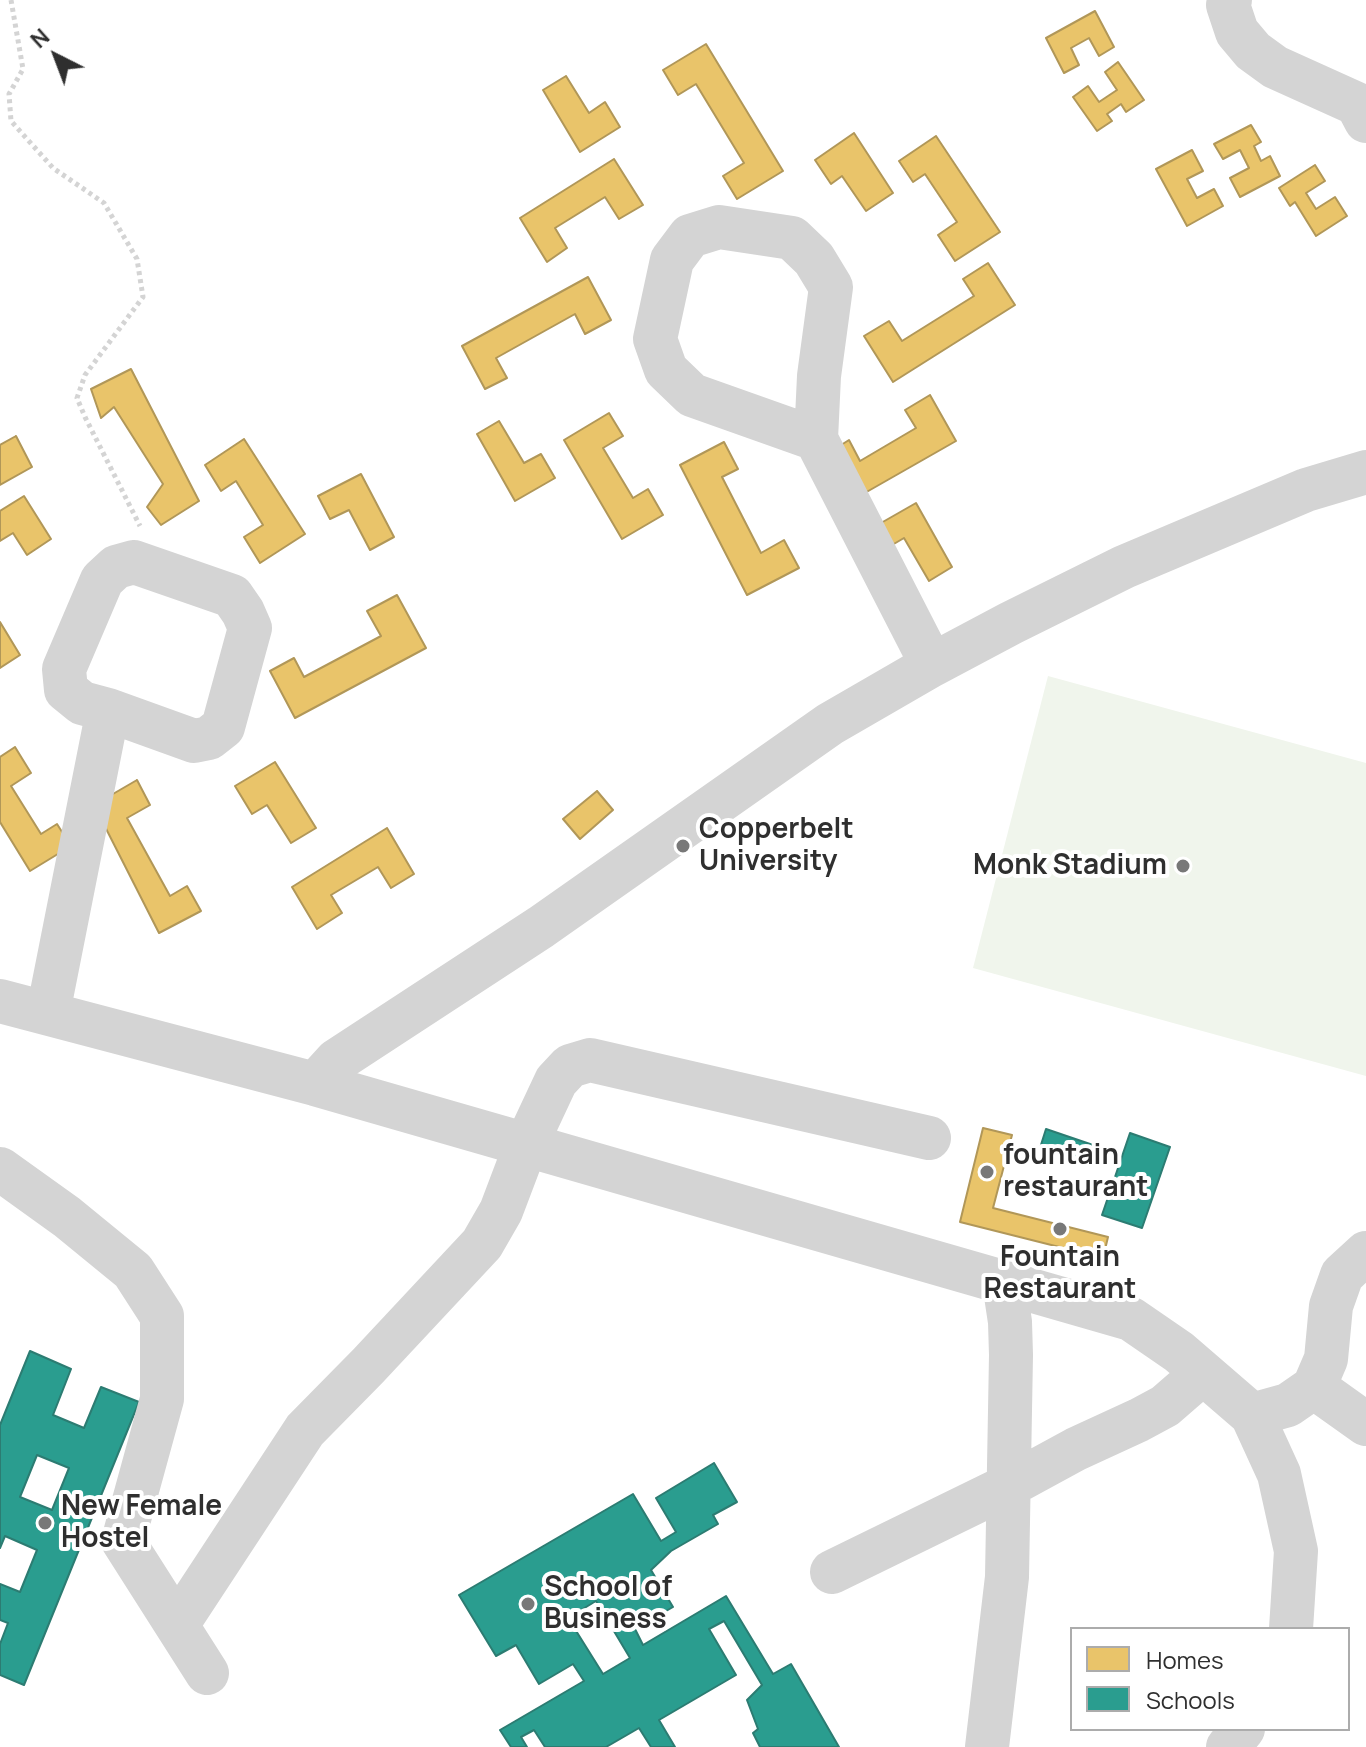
<!DOCTYPE html>
<html>
<head>
<meta charset="utf-8">
<style>
  body { margin:0 }
  #map { position:relative; width:1366px; height:1747px; overflow:hidden; background:#fff; font-family:Manrope,sans-serif }
  canvas { display:block }
  .legend { position:absolute; left:1070px; top:1627px; width:280px; height:104px; box-sizing:border-box; background:#fff; border:2px solid #acacac; margin:0; padding:10px 14px; list-style:none; font-size:24px; color:#2f2f2f }
  .legend li { display:flex; align-items:center; gap:16px; height:40px }
  .legend b { width:40px; border:2px solid #acacac }
  .north { position:absolute; left:16px; top:16px; width:80px; height:80px; -webkit-text-stroke:6px #fff; paint-order:stroke; rotate:318deg; font-size:22px; font-weight:700; line-height:32px; text-align:center; color:#2f2f2f }
  .north::after { content:''; display:block; margin:auto; width:28px; height:36px; background:#2f2f2f; clip-path:polygon(50% 0,100% 100%,50% 72%,0 100%) }
</style>
</head>
<body>
<div id="map">
<canvas width="1366" height="1747"></canvas>
<ul class="legend">
<li><b style="height:22px;background:#e9c46a"></b>Homes</li>
<li><b style="height:22px;background:#2a9d8f"></b>Schools</li>
</ul>
<div class="north">N</div>
</div>
<script>
const ctx = document.querySelector('canvas').getContext('2d');
ctx.lineJoin = 'round';
function fill(path, color) {
  ctx.fillStyle = color;
  ctx.fill(path, 'evenodd');
}
function poly(rows) {
  const path = new Path2D();
  for (const r of rows) {
    path.moveTo(r[0], r[1]);
    for (let i = 2; i < r.length; i += 2) path.lineTo(r[i], r[i + 1]);
  }
  return path;
}
function strokePath(path, color, width, dash) {
  ctx.strokeStyle = color;
  ctx.lineWidth = width;
  ctx.lineCap = dash ? 'butt' : 'round';
  ctx.setLineDash(dash || []);
  ctx.stroke(path);
}
function label(font, color, halo, rows, align = 'center') {
  ctx.font = font + ' Manrope,sans-serif';
  ctx.lineWidth = 8;
  ctx.setLineDash([]);
  ctx.textBaseline = 'middle';
  ctx.strokeStyle = halo;
  ctx.fillStyle = color;
  for (const [text, x, y, turn = 0] of rows) {
    ctx.save();
    ctx.translate(x, y);
    ctx.rotate((+turn || 0) * Math.PI / 180);
    ctx.textAlign = isNaN(turn) ? turn : align;
    if (halo) ctx.strokeText(text, 0, 0);
    ctx.fillText(text, 0, 0);
    ctx.restore();
  }
}
fill(poly([
  [1048,676,1366,763,1366,1076,973,968]
]), '#f0f5ec');
const homes = poly([
  [1095,11,1114,47,1099,56,1089,38,1071,48,1079,65,1064,73,1046,38,1095,11],
  [706,44,783,171,737,199,723,176,744,163,696,84,678,95,663,70,706,44],
  [1118,62,1144,100,1126,112,1121,104,1107,114,1112,121,1097,131,1073,97,1088,86,1099,102,1117,90,1105,72,1118,62],
  [566,76,589,113,605,102,620,127,580,152,543,90,566,76],
  [1251,125,1261,142,1254,146,1261,161,1270,156,1280,176,1240,197,1230,178,1249,168,1240,150,1223,159,1214,144,1251,125],
  [854,133,893,193,866,211,842,176,831,184,815,160,854,133],
  [936,136,1000,232,955,261,938,235,957,222,925,174,913,182,899,161,936,136],
  [1192,150,1203,171,1187,179,1197,198,1214,189,1223,206,1187,226,1156,169,1192,150],
  [614,159,643,205,619,219,605,197,555,228,567,248,547,262,520,218,614,159],
  [1315,165,1325,181,1306,193,1316,209,1335,197,1347,216,1316,236,1295,202,1290,206,1279,188,1315,165],
  [988,263,1015,305,893,382,864,336,889,321,902,341,974,296,963,279,988,263],
  [588,277,611,320,585,334,575,314,496,358,507,378,485,389,462,346,588,277],
  [131,369,199,501,161,525,147,507,163,484,114,407,101,418,91,389,131,369],
  [930,395,956,441,856,498,830,452,849,440,860,461,916,428,905,410,930,395],
  [609,413,623,436,603,448,633,498,648,489,663,515,622,539,564,440,609,413],
  [499,421,524,463,541,454,555,478,515,501,477,434,499,421],
  [16,436,32,467,0,485,0,445,16,436],
  [244,439,305,534,260,563,244,537,263,525,236,481,221,491,205,465,244,439],
  [724,442,738,469,722,477,761,553,784,540,799,568,747,595,680,465,724,442],
  [361,474,394,537,370,550,349,510,330,519,318,496,361,474],
  [24,496,51,539,27,555,13,533,0,541,0,511,24,496],
  [916,503,952,567,929,581,904,538,887,548,874,527,916,503],
  [397,595,426,648,295,718,270,671,294,658,304,677,381,636,367,611,397,595],
  [0,622,20,655,0,668,0,622],
  [15,747,31,773,11,786,41,834,57,824,71,846,30,871,0,822,0,757,15,747],
  [275,762,316,828,291,843,267,805,252,814,235,786,275,762],
  [137,780,150,805,127,818,170,896,187,886,201,911,159,933,94,805,137,780],
  [597,791,613,810,580,839,563,819,597,791],
  [387,828,414,874,391,888,378,867,331,895,342,913,317,929,292,887,387,828],
  [983,1128,1012,1135,993,1208,1108,1237,1103,1258,960,1222,983,1128]
]);
fill(homes, '#e9c46a');
strokePath(homes, '#b19758', 2);
const schools = poly([
  [1046,1129,1093,1145,1088,1163,1040,1148,1046,1129],
  [1130,1133,1170,1147,1142,1228,1102,1215,1130,1133],
  [30,1351,71,1369,53,1415,84,1428,101,1387,139,1402,24,1685,0,1675,0,1644,8,1623,0,1620,0,1584,20,1592,37,1550,5,1536,0,1548,0,1425,30,1351],
  [37,1455,69,1468,52,1510,20,1497,37,1455],
  [714,1463,737,1502,713,1515,718,1524,671,1551,651,1570,673,1607,635,1629,643,1645,726,1596,773,1674,791,1664,839,1747,760,1747,753,1733,758,1729,747,1700,762,1685,724,1621,709,1629,736,1675,659,1720,675,1747,651,1747,639,1728,606,1747,545,1747,534,1730,521,1737,527,1747,511,1747,500,1730,584,1681,573,1664,539,1684,516,1645,496,1656,459,1595,633,1494,661,1541,676,1532,656,1498,714,1463],
  [596,1601,630,1658,603,1674,568,1618,596,1601]
]);
fill(schools, '#2a9d8f');
strokePath(schools, '#2c7c72', 2);
strokePath(poly([
  [11,0,23,69,9,94,11,121,53,168,104,203,137,259,143,297,85,375,77,398,85,417,140,526]
]), '#d4d4d4', 5, [4, 4]);
strokePath(poly([
  [1230,0,1228,5,1237,32,1253,51,1275,67,1357,104,1366,121],
  [816,439,692,395,666,370,655,339,672,260,690,236,719,227,792,238,814,259,831,287,819,376,816,439,932,665],
  [134,562,232,596,243,612,250,628,223,727,209,738,194,741,108,710,82,703,66,690,64,669,102,580,116,567,134,562],
  [0,1001,315,1084,1131,1319,1179,1352,1252,1415,1279,1474,1296,1551,1291,1629],
  [48,1013,108,710],
  [315,1084,336,1061,541,927,830,724,932,665,1011,623,1124,567,1306,490,1366,472],
  [0,1169,67,1217,133,1271,162,1316,162,1399,123,1541,207,1673],
  [1314,1387,1326,1359,1331,1306,1342,1275,1366,1253],
  [1252,1415,1288,1405,1314,1387,1366,1424],
  [832,1572,1008,1486,1076,1449,1139,1420,1165,1406,1203,1373],
  [177,1625,305,1430,368,1366,482,1244,501,1211,526,1145,556,1081,570,1066,590,1060,929,1138],
  [987,1747,1007,1577,1011,1355,1010,1322,1004,1282],
  [1228,1747,1243,1729]
]), '#d4d4d4', 44);
for (const [x, y, r, color] of [
  [683,846,8,"#787878"],
  [1183,866,8,"#787878"],
  [987,1172,8,"#787878"],
  [1060,1229,8,"#787878"],
  [45,1523,8,"#787878"],
  [528,1604,8,"#787878"]
]) {
  const dot = new Path2D();
  dot.arc(x, y, r, 0, 2 * Math.PI);
  ctx.fillStyle = color;
  ctx.fill(dot);
  strokePath(dot, '#fff', 3);
}
label('bold 28px', '#2f2f2f', '#fff', [
  ["Copperbelt",699,830],
  ["University",699,862],
  ["Monk Stadium",1167,866,"right"],
  ["fountain",1003,1156],
  ["restaurant",1003,1188],
  ["Fountain",1060,1258,"center"],
  ["Restaurant",1060,1290,"center"],
  ["New Female",61,1507],
  ["Hostel",61,1539],
  ["School of",544,1588],
  ["Business",544,1620]
], 'left');
</script>
</body>
</html>
